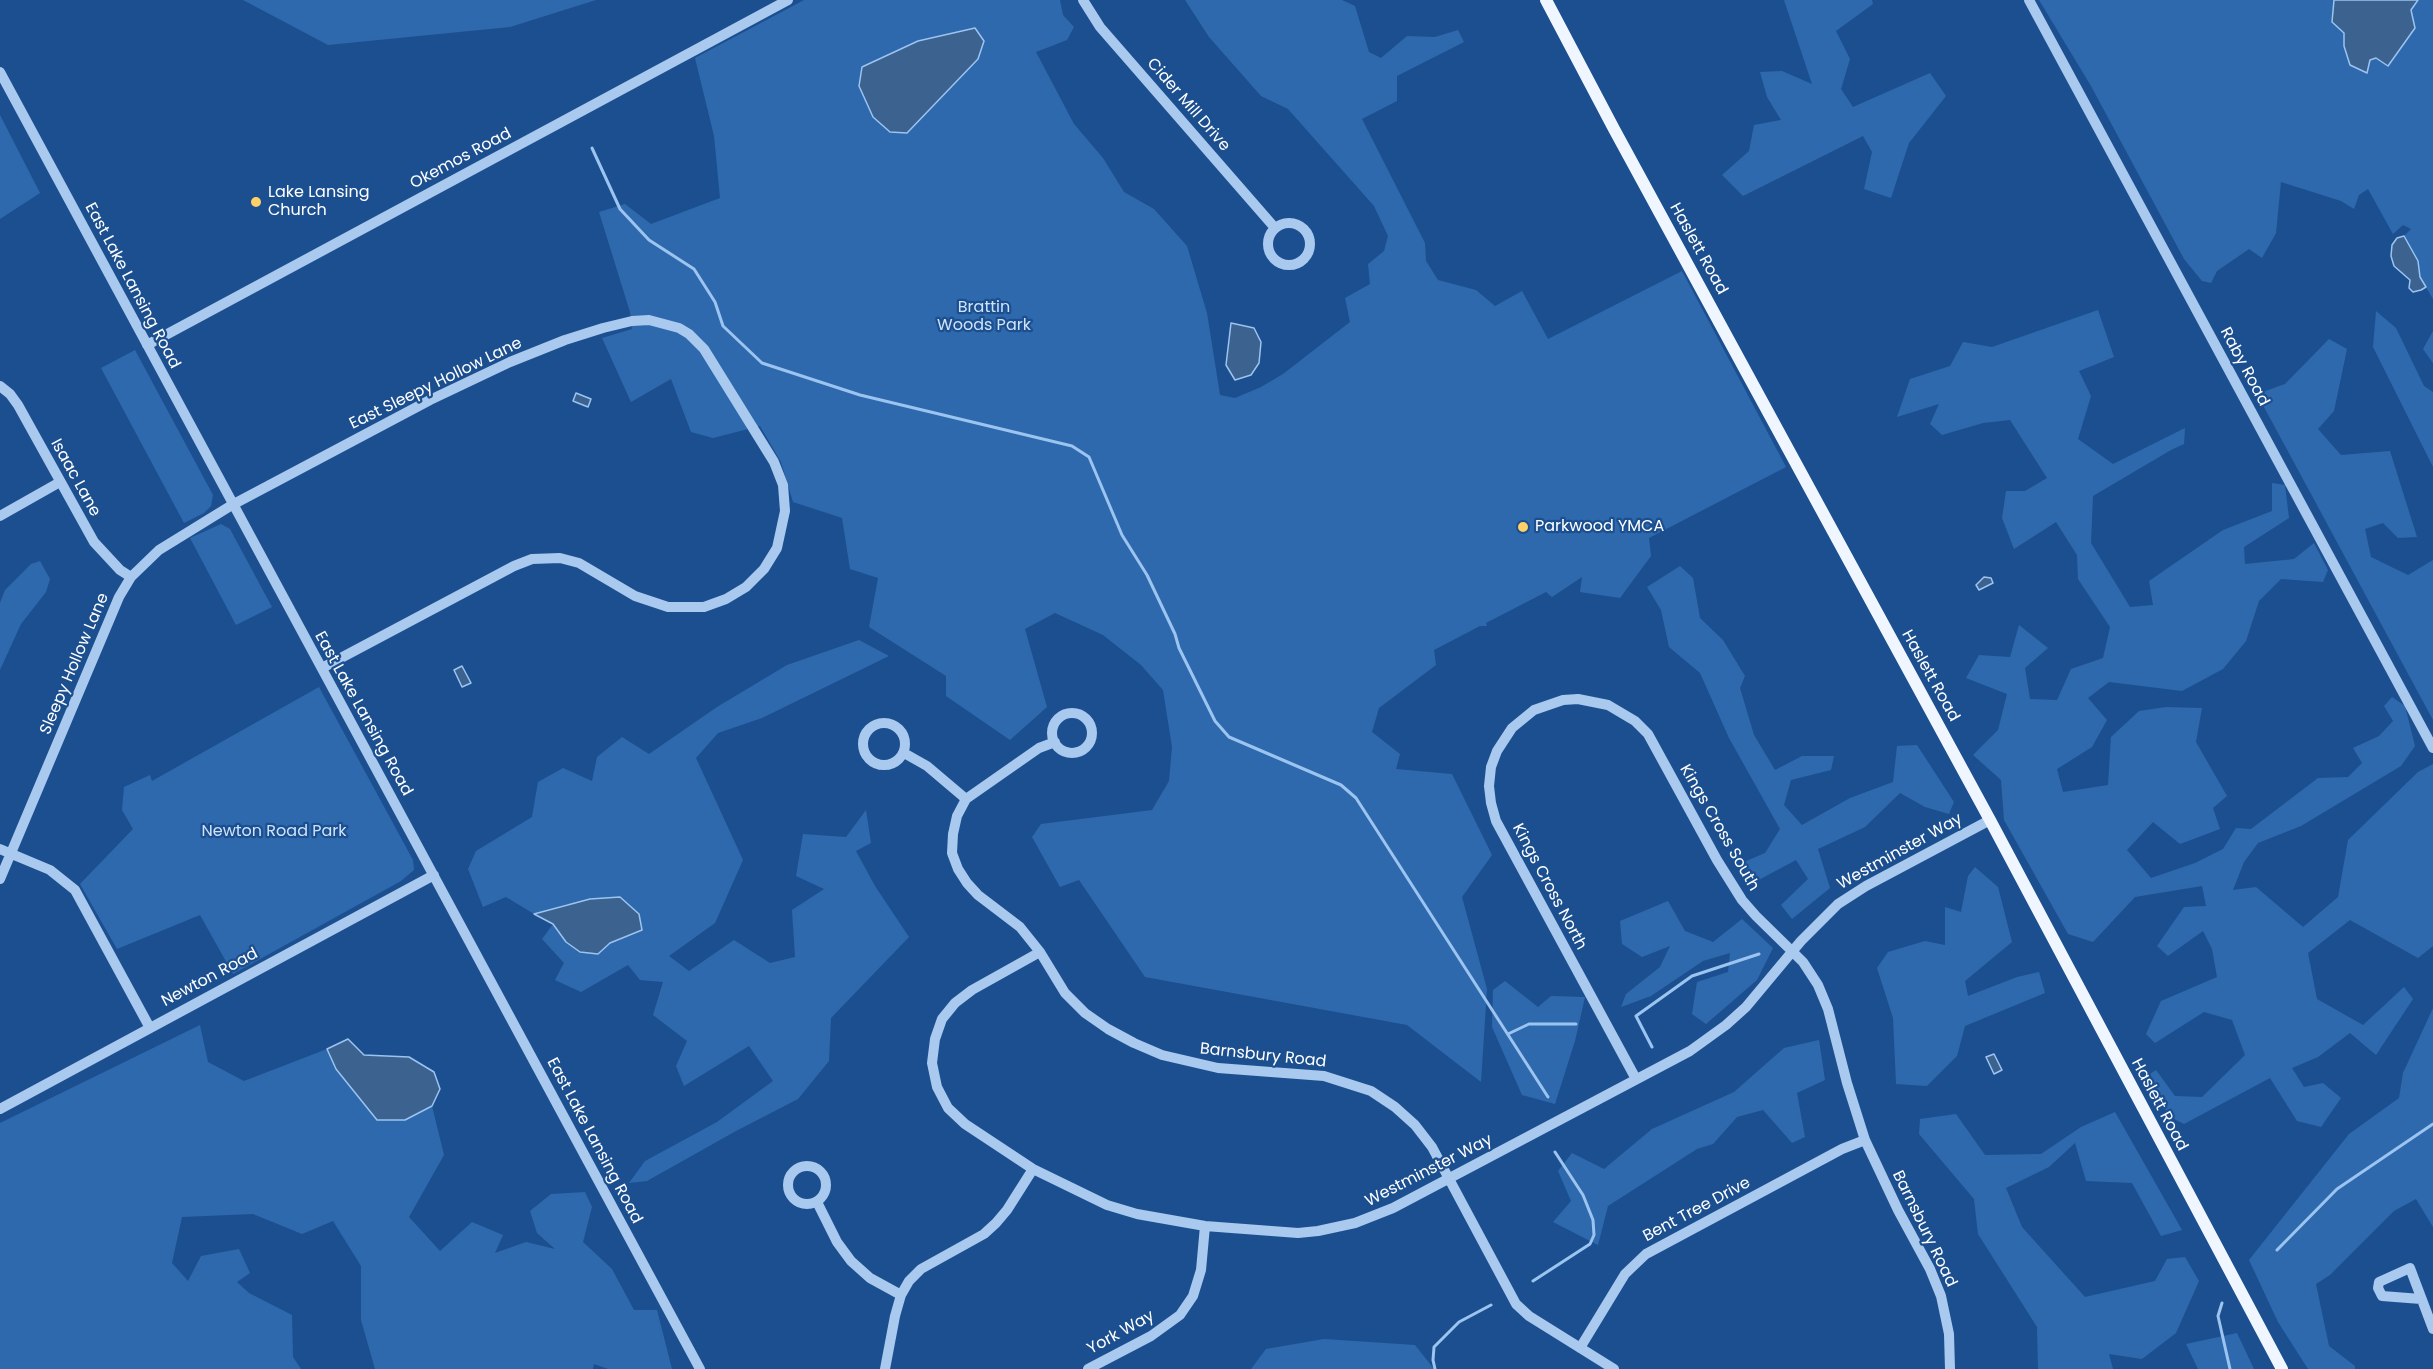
<!DOCTYPE html>
<html>
<head>
<meta charset="utf-8">
<style>
  body { margin:0 }
  canvas { display:block; background:#1b4f8f }
</style>
</head>
<body>
<canvas width="2433" height="1369"></canvas>
<script>
const ctx = document.querySelector('canvas').getContext('2d');
ctx.lineJoin = 'round';
function fill(path, color) {
  ctx.fillStyle = color;
  ctx.fill(path, 'evenodd');
}
function poly(rows) {
  const path = new Path2D();
  for (const r of rows) {
    if (r.length === 3) {
      path.moveTo(r[0] + r[2], r[1]);
      path.arc(r[0], r[1], r[2], 0, 2 * Math.PI);
      continue;
    }
    path.moveTo(r[0], r[1]);
    for (let i = 2; i < r.length; i += 2) path.lineTo(r[i], r[i + 1]);
  }
  return path;
}
function strokePath(path, color, width, dash) {
  ctx.strokeStyle = color;
  ctx.lineWidth = width;
  ctx.lineCap = dash ? 'butt' : 'round';
  ctx.setLineDash(dash || []);
  ctx.stroke(path);
}
function label(font, color, halo, rows, align = 'center') {
  ctx.font = font + ' Poppins,sans-serif';
  ctx.lineWidth = 4.5;
  ctx.setLineDash([]);
  ctx.textBaseline = 'middle';
  ctx.strokeStyle = halo;
  ctx.fillStyle = color;
  for (const [text, x, y, turn = 0] of rows) {
    ctx.save();
    ctx.translate(x, y);
    ctx.rotate((+turn || 0) * Math.PI / 180);
    ctx.textAlign = isNaN(turn) ? turn : align;
    if (halo) ctx.strokeText(text, 0, 0);
    ctx.fillText(text, 0, 0);
    ctx.restore();
  }
}
fill(poly([
  [243,0,596,0,510,27,328,45],
  [804,0,1060,0,1063,15,1074,27,1067,40,1036,52,1074,124,1103,158,1124,192,1154,209,1187,246,1207,313,1220,395,1235,398,1261,387,1283,374,1350,322,1345,298,1370,284,1368,264,1384,251,1388,236,1374,206,1288,109,1261,96,1209,37,1185,0,1342,0,1355,6,1369,52,1381,58,1407,36,1435,37,1458,30,1464,42,1397,76,1397,101,1362,119,1425,243,1426,261,1438,280,1476,290,1495,306,1522,291,1548,339,1682,271,1786,467,1649,538,1651,556,1620,598,1580,592,1582,577,1552,597,1546,592,1486,623,1487,626,1480,626,1434,650,1436,665,1379,708,1372,732,1400,754,1396,769,1452,774,1492,855,1462,897,1487,989,1481,1082,1407,1025,1145,977,1079,880,1060,887,1032,837,1041,824,1152,810,1169,781,1172,747,1163,690,1141,665,1103,635,1055,613,1025,629,1047,707,1010,740,946,696,946,676,869,627,878,578,850,569,842,518,793,502,781,462,760,426,713,438,691,432,671,379,631,402,602,338,632,329,630,312,599,212,625,204,651,224,720,198,714,136,695,58],
  [1784,0,1872,0,1873,4,1836,31,1850,59,1841,89,1853,107,1930,73,1946,96,1909,143,1891,198,1864,189,1872,152,1863,136,1743,196,1722,175,1749,151,1754,125,1781,120,1767,97,1760,72,1782,71,1812,84],
  [2039,0,2334,0,2332,22,2344,33,2344,46,2367,72,2370,60,2376,58,2419,0,2433,0,2433,299,2420,277,2418,261,2404,236,2411,229,2403,225,2393,234,2368,189,2359,195,2354,209,2341,201,2281,182,2276,233,2262,258,2249,249,2217,271,2211,283,2202,281,2184,259,2091,86],
  [0,115,40,193,0,219],
  [2098,310,2114,357,2079,371,2091,396,2078,439,2113,464,2185,428,2184,444,2171,450,2093,496,2091,543,2130,607,2153,605,2149,581,2223,530,2272,511,2272,483,2285,485,2289,518,2244,547,2245,564,2294,559,2314,543,2328,570,2323,582,2281,579,2259,601,2246,641,2223,669,2182,691,2109,682,2088,698,2107,720,2092,747,2057,769,2063,792,2108,785,2111,737,2139,711,2166,707,2202,708,2196,742,2227,796,2213,808,2220,829,2180,844,2153,822,2127,850,2151,878,2195,863,2223,849,2236,828,2251,829,2318,778,2348,777,2362,763,2353,748,2379,736,2393,721,2384,706,2392,697,2405,706,2415,746,2401,766,2301,826,2258,843,2244,862,2233,890,2256,887,2303,927,2338,897,2348,840,2418,772,2433,764,2433,946,2418,958,2350,920,2308,953,2317,999,2363,1025,2404,987,2413,999,2376,1055,2350,1033,2318,1057,2292,1068,2304,1087,2323,1083,2341,1098,2321,1127,2297,1121,2270,1078,2184,1124,2176,1120,2152,1097,2144,1078,2156,1070,2175,1096,2202,1097,2245,1055,2232,1020,2204,1012,2155,1043,2146,1034,2161,1001,2217,977,2212,949,2203,931,2168,956,2157,946,2184,907,2206,906,2202,886,2135,897,2093,942,2068,934,2004,820,2001,780,1973,755,1998,730,2007,694,1966,678,1979,655,2010,657,2019,625,2048,648,2025,668,2030,699,2057,700,2071,669,2103,658,2110,627,2078,579,2077,555,2056,522,2014,549,2002,518,2006,491,2025,491,2047,478,2010,420,1983,423,1942,435,1930,424,1939,404,1897,417,1910,379,1950,366,1963,342,1992,347],
  [2376,311,2396,328,2424,386,2433,392,2433,467,2373,347],
  [2433,331,2433,363,2423,349],
  [2329,339,2347,349,2334,411,2318,429,2341,455,2390,451,2417,537,2398,538,2383,523,2365,529,2371,557,2408,575,2433,560,2433,720,2257,394,2285,384],
  [135,350,213,495,211,506,204,513,184,523,101,368],
  [221,524,230,529,272,607,236,625,190,538],
  [40,561,50,579,46,592,21,624,0,670,0,603,5,590,31,564],
  [1680,566,1693,578,1700,618,1723,640,1745,676,1740,688,1754,735,1775,770,1802,756,1834,756,1831,770,1791,780,1784,805,1802,825,1850,798,1893,782,1897,746,1917,745,1954,802,1949,814,1925,807,1900,793,1865,827,1818,849,1830,888,1792,919,1781,905,1808,879,1796,860,1755,882,1739,864,1765,853,1780,829,1729,738,1700,673,1669,647,1661,610,1647,587],
  [859,640,889,656,762,718,718,733,696,758,743,860,715,923,669,956,689,971,734,940,770,963,795,957,792,910,824,889,796,876,803,834,846,837,866,810,871,843,856,851,875,886,909,937,831,1018,829,1061,798,1099,736,1131,647,1181,629,1183,645,1161,717,1122,773,1081,749,1046,684,1086,676,1066,687,1041,653,1015,663,982,640,980,628,965,581,992,555,980,564,963,542,939,553,924,566,942,580,951,597,954,610,943,642,930,568,904,534,914,506,897,483,907,468,869,476,851,532,817,538,782,563,768,592,781,597,757,622,737,649,754,717,707,787,665],
  [319,687,413,860,414,870,401,881,233,974,200,915,117,949,80,884,133,829,122,810,124,787,150,775,152,781],
  [1975,867,1998,887,2012,942,1965,981,1968,996,2017,977,2039,972,2045,993,1965,1026,1957,1056,1927,1086,1896,1084,1893,1018,1877,968,1888,952,1925,941,1945,945,1945,907,1961,912,1968,876],
  [1668,901,1685,931,1713,942,1742,919,1773,948,1757,980,1706,1024,1692,1014,1697,982,1728,972,1730,953,1703,961,1651,996,1621,1007,1626,994,1660,967,1670,946,1642,957,1622,944,1620,921],
  [1505,981,1538,1007,1551,996,1585,997,1575,1041,1555,1104,1522,1095,1492,1027,1493,990],
  [2433,1008,2433,1227,2416,1199,2394,1211,2330,1275,2316,1284,2329,1346,2355,1366,2355,1369,2308,1369,2278,1322,2249,1260,2349,1134,2399,1098,2403,1073],
  [200,1025,208,1062,244,1081,327,1049,336,1069,377,1120,405,1120,432,1106,444,1155,409,1217,440,1251,472,1222,503,1235,495,1253,526,1242,555,1249,537,1233,530,1211,551,1194,585,1192,592,1207,583,1242,612,1269,634,1310,657,1310,672,1369,608,1369,594,1364,593,1369,375,1369,361,1320,361,1266,333,1221,302,1234,253,1214,182,1217,172,1263,188,1281,201,1256,239,1249,250,1273,237,1282,249,1293,292,1315,293,1357,301,1369,0,1369,0,1123],
  [1819,1040,1825,1080,1797,1093,1805,1137,1792,1143,1763,1110,1737,1117,1713,1144,1697,1149,1608,1206,1598,1245,1553,1222,1571,1201,1558,1171,1572,1153,1604,1169,1652,1129,1734,1092,1784,1048],
  [2115,1112,2182,1230,2161,1236,2132,1183,2086,1181,2075,1143,2049,1167,2006,1188,2022,1227,2085,1297,2155,1281,2167,1259,2185,1257,2199,1281,2176,1333,2142,1359,2109,1354,2113,1369,2038,1369,2037,1327,1978,1234,1974,1199,1919,1134,1920,1119,1956,1114,1985,1155,2041,1154,2081,1127],
  [2237,1333,2254,1369,2198,1369,2186,1344],
  [1324,1339,1415,1345,1434,1369,1251,1369,1266,1349]
]), '#2e69ad');
const water = poly([
  [2334,0,2418,0,2411,10,2415,28,2388,66,2376,58,2370,60,2367,73,2350,65,2344,46,2344,33,2332,22,2334,0],
  [975,28,984,41,978,59,907,133,890,132,873,117,859,86,862,67,918,41,975,28],
  [2404,236,2418,261,2420,277,2426,287,2421,290,2413,292,2409,288,2410,280,2394,266,2391,256,2392,245,2397,238,2404,236],
  [1231,323,1254,328,1261,342,1259,363,1251,375,1235,380,1226,365,1231,323],
  [576,393,591,399,588,407,573,401,576,393],
  [1984,577,1991,578,1993,583,1979,590,1976,585,1984,577],
  [462,666,471,683,462,687,454,670,462,666],
  [620,897,639,914,642,930,610,943,598,954,580,952,566,942,553,924,534,914,590,899,620,897],
  [348,1039,364,1055,409,1057,434,1072,440,1089,432,1106,405,1120,377,1120,336,1069,327,1049,348,1039],
  [1994,1054,2002,1070,1994,1074,1986,1057,1994,1054]
]);
fill(water, '#3c6290');
strokePath(water, '#9cc4f0', 1.5);
strokePath(poly([
  [592,148,620,209,649,240,694,269,715,302,723,326,762,363,860,395,1072,446,1089,457,1122,535,1147,575,1175,634,1179,648,1215,721,1229,737,1341,785,1356,798,1548,1097],
  [1508,1034,1529,1024,1576,1024],
  [1652,1047,1636,1016,1692,976,1759,954],
  [2277,1250,2337,1189,2433,1124],
  [1533,1281,1590,1244,1594,1235,1593,1220,1583,1195,1555,1152],
  [2222,1303,2218,1316,2230,1369],
  [1435,1369,1433,1360,1434,1347,1459,1322,1491,1305]
]), '#9cc4f0', 3);
strokePath(poly([
  [1083,0,1100,27,1275,228],
  [2029,0,2433,748],
  [0,72,700,1369],
  [1289,244,21],
  [147,345,788,0],
  [0,386,10,394,18,405,94,542,120,570,131,577],
  [0,516,60,482],
  [1072,733,20],
  [884,744,21],
  [1055,742,1039,748,966,799,957,816,953,834,952,853,958,869,967,883,978,895,1020,927,1040,952,1065,993,1085,1013,1108,1029,1134,1043,1162,1055,1218,1068,1324,1076,1371,1091,1395,1107,1415,1125,1432,1147,1516,1304,1529,1316,1614,1369],
  [904,753,927,766,966,799],
  [0,849,50,870,75,890,150,1028],
  [0,879,119,597,131,577,159,550,232,505,430,400,510,362,565,340,603,328,632,321,649,320,679,328,689,334,704,349,774,462,783,485,785,511,777,548,764,569,746,587,726,599,704,607,668,607,635,596,579,563,560,558,532,559,514,566,322,668],
  [1040,952,972,990,955,1003,942,1019,935,1039,932,1063,937,1087,948,1108,965,1124,1033,1169,1107,1205,1137,1214,1205,1226,1298,1233,1318,1231,1355,1223,1393,1208,1690,1051,1726,1025,1746,1007,1801,941,1838,904,1866,886,1990,820],
  [1636,1079,1496,821,1491,803,1489,786,1491,767,1497,751,1512,728,1534,710,1563,700,1578,699,1608,705,1635,721,1648,734,1717,860,1742,900,1756,916,1803,962,1818,985,1828,1009,1847,1083,1865,1140,1898,1210,1930,1269,1941,1296,1949,1334,1950,1369],
  [0,1109,434,875],
  [807,1185,19],
  [817,1202,837,1242,851,1261,870,1278,901,1295],
  [2421,1299,2382,1296,2378,1288,2379,1282,2410,1268,2433,1329],
  [1580,1348,1625,1274,1646,1254,1842,1149,1865,1140],
  [885,1369,895,1316,901,1295,909,1281,921,1269,984,1234,996,1223,1007,1210,1033,1169],
  [1088,1369,1151,1336,1180,1315,1193,1296,1201,1270,1205,1226]
]), '#a9c9ee', 10);
strokePath(poly([
  [1546,0,1614,129,1990,820,2282,1369]
]), '#f0f6ff', 12);
for (const [x, y, r, color] of [
  [256,202,6,"#ffd166"],
  [1523,527,6,"#ffd166"]
]) {
  const dot = new Path2D();
  dot.arc(x, y, r, 0, 2 * Math.PI);
  ctx.fillStyle = color;
  ctx.fill(dot);
  strokePath(dot, '#1b4f8f', 2);
}
label('16px', '#fff', '#1b4f8f', [
  ["Cider Mill Drive",1188,105,49],
  ["Okemos Road",461,159,-28],
  ["Haslett Road",1698,249,61],
  ["East Lake Lansing Road",132,286,62],
  ["Raby Road",2244,367,62],
  ["East Sleepy Hollow Lane",436,384,-26],
  ["Isaac Lane",75,478,61],
  ["Sleepy Hollow Lane",75,664,-67],
  ["Haslett Road",1930,676,61],
  ["East Lake Lansing Road",363,714,61],
  ["Kings Cross South",1719,828,60],
  ["Westminster Way",1900,852,-29],
  ["Kings Cross North",1549,887,62],
  ["Newton Road",210,978,-28],
  ["Barnsbury Road",1263,1056,6],
  ["Haslett Road",2159,1105,62],
  ["East Lake Lansing Road",594,1141,62],
  ["Westminster Way",1429,1171,-27],
  ["Bent Tree Drive",1697,1210,-28],
  ["Barnsbury Road",1924,1229,64],
  ["York Way",1121,1333,-29]
]);
label('16px', '#fff', '#1b4f8f', [
  ["Lake Lansing",268,193],
  ["Church",268,211],
  ["Parkwood YMCA",1535,527]
], 'left');
label('16px', '#cfe3fa', '#1b4f8f', [
  ["Brattin",984,308],
  ["Woods Park",984,326],
  ["Newton Road Park",274,832]
]);
</script>
</body>
</html>
